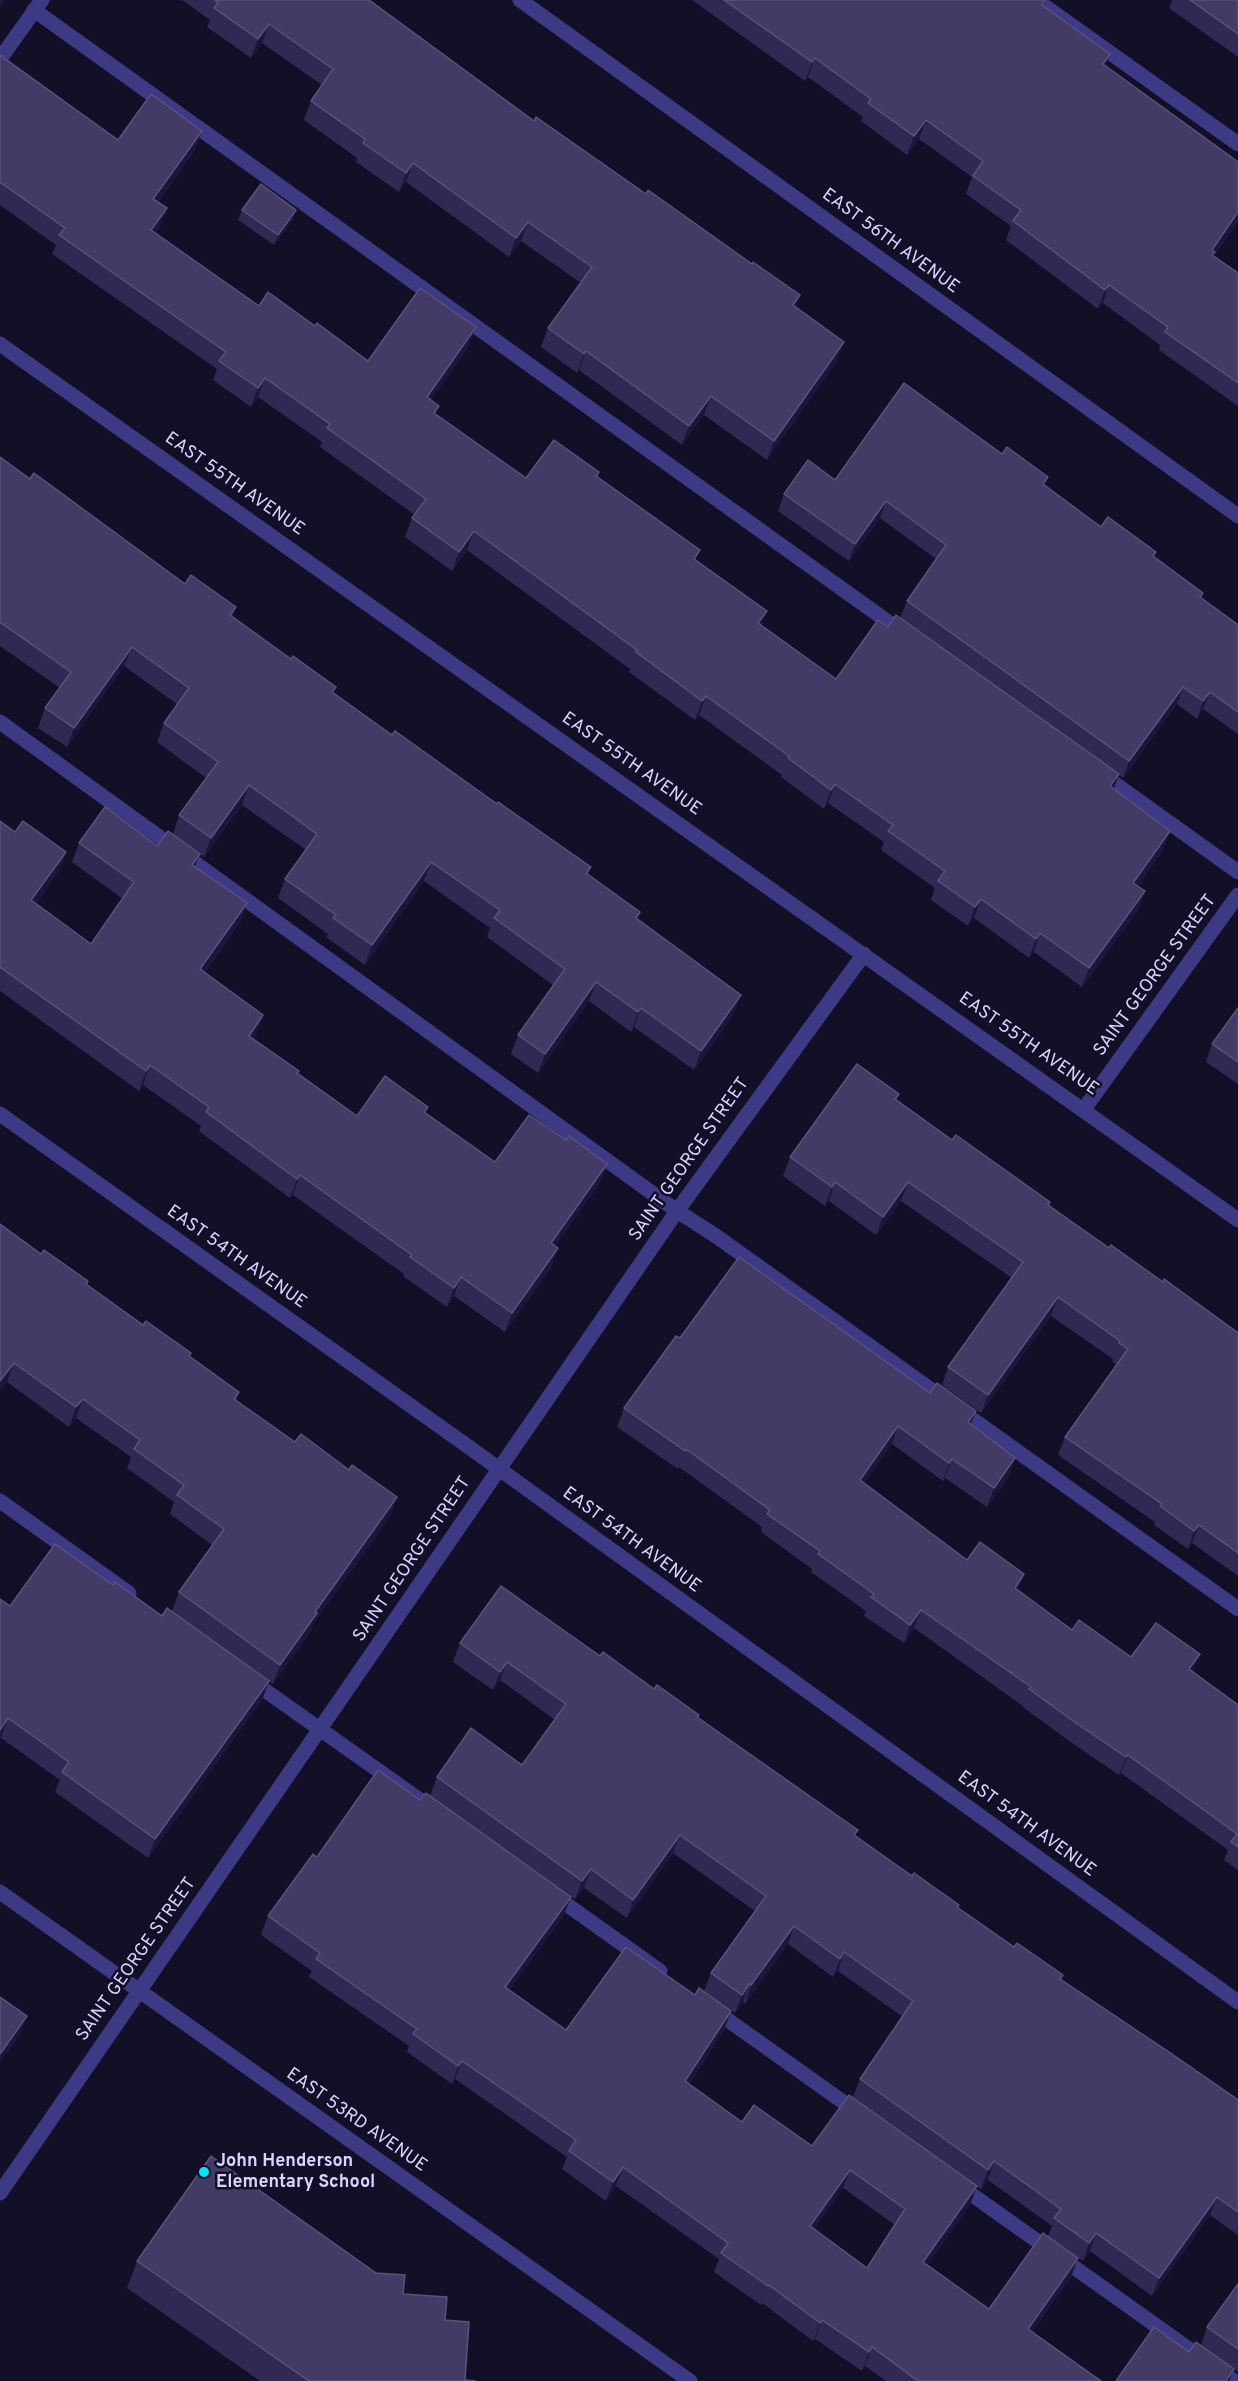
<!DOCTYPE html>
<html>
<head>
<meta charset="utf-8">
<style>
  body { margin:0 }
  canvas { display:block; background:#130f26 }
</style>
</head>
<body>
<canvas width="1238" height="2381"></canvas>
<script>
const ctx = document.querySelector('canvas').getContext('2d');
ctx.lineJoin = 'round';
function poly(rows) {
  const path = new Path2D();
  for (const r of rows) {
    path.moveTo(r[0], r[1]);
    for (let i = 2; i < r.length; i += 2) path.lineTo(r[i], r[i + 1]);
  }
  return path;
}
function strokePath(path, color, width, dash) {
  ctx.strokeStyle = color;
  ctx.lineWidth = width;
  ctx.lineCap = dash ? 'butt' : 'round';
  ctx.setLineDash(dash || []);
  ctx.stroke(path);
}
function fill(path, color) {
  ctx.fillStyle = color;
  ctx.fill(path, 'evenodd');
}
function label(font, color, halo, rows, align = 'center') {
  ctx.font = font + ' Overpass,sans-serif';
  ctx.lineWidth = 5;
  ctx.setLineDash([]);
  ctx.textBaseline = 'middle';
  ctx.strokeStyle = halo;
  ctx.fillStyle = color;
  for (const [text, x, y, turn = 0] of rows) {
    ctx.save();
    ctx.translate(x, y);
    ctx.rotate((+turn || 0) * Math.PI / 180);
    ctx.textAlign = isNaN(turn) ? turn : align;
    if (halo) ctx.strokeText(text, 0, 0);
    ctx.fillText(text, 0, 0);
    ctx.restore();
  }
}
strokePath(poly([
  [1036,0,1238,144],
  [34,10,905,634],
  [0,59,42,0],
  [0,722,677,1211,716,1236,1238,1609],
  [1100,773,1238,872],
  [0,1501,129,1593],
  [249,1679,437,1812],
  [552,1894,660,1971],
  [711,2008,860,2114],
  [957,2184,1234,2381]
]), '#3d3a85', 15);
strokePath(poly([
  [520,0,1238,516],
  [0,344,1238,1220],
  [1084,1109,1238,895],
  [0,1114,466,1445,1238,2002],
  [0,1892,690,2381],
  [0,2193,677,1211,864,954]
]), '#3d3a85', 15);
fill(poly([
  [182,0,369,0,534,121,795,307,837,361,767,460,704,415,682,445,579,370,577,373,541,347,548,328,581,283,521,241,509,257,406,182,399,192,356,162,357,158,304,120,311,101,322,85,262,43,251,58,207,27,210,20],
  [692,0,1046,0,1044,6,1106,66,1238,221,1214,256,1238,273,1238,406,1159,350,1160,345,1103,303,1098,309,1006,240,1011,226,966,194,972,177,919,139,907,155,861,121,863,117,808,77,805,81],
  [1172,0,1238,0,1238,57,1169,8],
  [0,55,118,140,202,131,195,150,158,202,167,208,160,227,156,233,259,306,315,326,368,361,469,346,431,400,436,414,526,478,599,472,598,477,696,560,761,626,836,679,888,627,900,618,907,601,936,559,880,518,849,561,778,511,784,494,835,480,1045,486,1101,527,1154,557,1203,593,1201,598,1238,625,1238,734,1203,709,1197,719,1177,704,1123,778,1119,775,1114,788,1163,850,1138,886,1145,891,1138,910,1082,987,1034,952,1029,958,974,918,968,926,931,900,935,888,881,850,884,842,828,803,824,809,781,777,782,775,699,715,695,720,629,672,630,669,467,550,452,571,405,537,412,518,415,515,320,447,322,442,258,397,251,407,213,380,217,369,52,254,56,245,0,205],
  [242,210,296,210,293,220,274,245,238,220],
  [0,457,30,479,185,584,236,607,232,617,334,694,392,735,591,867,588,875,638,920,734,1014,694,1070,634,1027,631,1032,589,1001,538,1073,511,1054,518,1035,553,985,487,937,490,928,424,881,365,965,326,937,328,934,278,898,285,879,306,850,242,805,204,857,199,854,195,867,247,903,240,922,205,972,263,1015,256,1034,253,1039,298,1073,357,1116,428,1107,426,1113,495,1162,566,1140,607,1164,600,1183,555,1246,551,1268,505,1332,454,1296,447,1307,403,1276,404,1274,293,1195,290,1198,199,1131,201,1126,143,1085,139,1091,0,991,0,821,15,832,66,852,59,871,36,903,91,944,123,899,72,862,79,843,157,846,173,834,179,815,206,778,157,742,164,723,177,704,124,666,67,747,38,728,45,708,60,688,0,646],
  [1238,1008,1238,1084,1206,1062,1212,1044],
  [899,1094,896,1100,952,1140,1049,1205,1109,1248,1163,1282,1238,1333,1238,1576,1192,1543,1188,1549,1154,1525,1155,1522,1058,1455,1065,1437,1117,1365,1112,1361,1113,1359,1051,1316,981,1413,942,1385,948,1367,1012,1278,901,1201,876,1235,829,1201,825,1206,783,1176,790,1157],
  [41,1254,239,1392,236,1401,295,1442,349,1470,397,1497,390,1517,313,1624,310,1632,273,1684,269,1681,262,1700,148,1858,55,1792,60,1780,1,1738,10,1606,113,1585,162,1616,172,1611,179,1592,212,1545,170,1514,174,1502,127,1468,131,1457,76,1418,69,1427,7,1382],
  [680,1338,971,1424,1015,1458,1009,1476,987,1507,945,1478,943,1481,892,1444,864,1483,967,1560,1018,1591,1072,1630,1131,1657,1193,1673,1238,1705,1238,1870,1224,1860,1228,1850,1121,1773,1119,1775,1069,1741,1023,1707,1023,1706,914,1628,904,1643,864,1616,866,1611,811,1572,812,1569,761,1532,762,1527,679,1467,678,1469,617,1427,624,1408],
  [460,1643,600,1656,654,1689,698,1717,856,1836,912,1876,959,1905,958,1908,1014,1947,1063,1975,1061,1980,1238,2100,1238,2235,1210,2215,1152,2296,1090,2251,1083,2261,1048,2236,1052,2226,988,2180,981,2189,853,2097,860,2079,903,2017,838,1971,833,1977,788,1944,745,2004,743,2002,735,2013,704,1991,711,1973,755,1911,673,1853,627,1918,584,1888,575,1899,430,1796,437,1777,522,1765,555,1720,500,1680,493,1690,453,1662],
  [317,1857,564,1915,509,1990,566,2030,695,1995,731,2011,724,2030,689,2084,742,2122,970,2205,927,2265,989,2309,1078,2258,1071,2277,1032,2332,1101,2381,886,2381,865,2366,862,2371,815,2339,813,2341,762,2303,761,2305,714,2272,719,2259,616,2186,606,2201,562,2169,567,2157,455,2079,452,2084,407,2052,409,2046,309,1977,312,1971,261,1935,268,1916],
  [843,2188,895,2225,867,2268,814,2229],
  [137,2261,403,2294,445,2320,465,2380,475,2381,260,2381,127,2288],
  [1238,2284,1238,2372,1201,2345,1207,2327]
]), '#312854');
fill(poly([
  [0,0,5,0,0,8],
  [269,24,262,43,251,58,258,39],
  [1110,54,1103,73,1103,64],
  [815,58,808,77,805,81,812,62],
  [926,120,919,139,907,155,914,136],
  [202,131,195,150,146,218,153,199],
  [413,163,406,182,399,192,406,173],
  [167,208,160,227,144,249,151,230],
  [296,210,293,220,274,245,278,235],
  [1238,212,1238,221,1213,257,1212,250],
  [528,222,521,241,509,257,516,238],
  [1109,285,1103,303,1098,309,1105,290],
  [800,295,793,314,793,305],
  [476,327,469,346,420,416,427,397],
  [844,342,837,361,767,460,774,441],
  [586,351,579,370,577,373,584,354],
  [265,378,258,397,251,407,258,388],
  [711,396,704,415,682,445,689,426],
  [886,501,880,518,849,561,855,544],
  [474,531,467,550,452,571,459,552],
  [767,611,760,630,758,623],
  [132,647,124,666,67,747,74,728],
  [1183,687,1177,704,1123,778,1129,761],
  [1210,692,1203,709,1197,719,1203,701],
  [706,696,699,715,695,720,702,701],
  [1119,774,1112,794,1110,786],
  [835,784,828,803,824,809,831,790],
  [249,785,242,805,204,857,211,838],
  [1170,831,1163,850,1126,902,1133,883],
  [66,852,59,871,24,919,31,900],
  [200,854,192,873,192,865],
  [431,862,424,881,365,965,372,945],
  [1145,891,1138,910,1082,987,1089,968],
  [981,899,974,918,968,926,975,907],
  [247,903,240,922,193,988,200,969],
  [1040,933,1034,952,1029,958,1036,939],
  [596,982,589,1001,538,1073,545,1054],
  [741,995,734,1014,694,1070,701,1051],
  [641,1008,634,1027,631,1032,638,1012],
  [263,1015,256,1034,241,1055,249,1036],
  [150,1065,143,1085,139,1091,146,1071],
  [607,1164,600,1183,544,1262,551,1243],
  [300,1175,293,1195,290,1198,297,1179],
  [835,1182,829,1201,825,1206,832,1187],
  [908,1182,901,1201,876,1235,883,1217],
  [558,1248,551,1268,505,1332,512,1313],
  [461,1277,454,1296,447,1307,454,1288],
  [1058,1297,1051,1316,981,1413,988,1395],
  [14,1363,7,1382,0,1391,0,1381],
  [83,1399,76,1418,69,1427,76,1407],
  [976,1411,969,1429,968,1422],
  [898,1426,892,1444,853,1499,860,1480],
  [1015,1458,1009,1476,987,1507,994,1488],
  [952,1459,945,1478,943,1481,949,1463],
  [397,1497,390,1517,313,1624,310,1632,273,1684,280,1665,315,1612],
  [1199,1525,1192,1543,1188,1549,1194,1531],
  [1024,1574,1018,1592,1015,1588],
  [921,1610,914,1628,904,1643,910,1625],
  [1200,1654,1193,1672,1189,1669],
  [507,1662,500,1680,493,1690,500,1672],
  [269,1681,262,1700,148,1858,155,1839],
  [8,1718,1,1738,0,1739,0,1730],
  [1128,1755,1121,1773,1119,1775,1126,1757],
  [680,1835,673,1853,627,1918,633,1900],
  [591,1869,584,1888,575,1899,582,1881],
  [571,1897,564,1915,498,2006,505,1987],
  [794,1926,788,1944,745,2004,751,1985],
  [844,1952,838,1971,833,1977,840,1959],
  [749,1984,743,2002,735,2013,742,1995],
  [731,2011,724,2030,678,2100,685,2081],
  [27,2016,21,2034,0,2063,0,2054],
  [462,2061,455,2079,452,2084,458,2066],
  [994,2161,988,2180,981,2189,988,2170],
  [623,2167,616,2186,606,2201,613,2182],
  [850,2170,843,2188,804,2245,810,2226],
  [977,2186,970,2205,916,2281,923,2262],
  [1217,2197,1210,2215,1152,2296,1159,2278],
  [1096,2233,1090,2251,1083,2261,1089,2243],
  [1078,2258,1071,2277,1021,2347,1028,2329],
  [822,2320,815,2339,813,2341,820,2323],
  [872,2347,865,2366,862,2371,869,2352],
  [1234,2369,1229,2381,1226,2381]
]), '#1d163a');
const building = poly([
  [215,0,369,0,534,121,536,117,646,194,648,190,752,264,753,262,800,295,793,305,844,342,774,441,711,396,689,426,586,351,584,354,548,328,592,267,528,222,516,238,413,163,406,173,363,143,365,139,311,101,333,69,269,24,258,39,214,8,218,3,215,0],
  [724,0,1045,0,1042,5,1110,54,1103,64,1238,162,1238,212,1212,250,1215,252,1212,255,1238,273,1238,383,1165,332,1168,327,1109,285,1105,290,1013,221,1021,210,973,176,983,161,926,120,914,136,868,103,871,99,815,58,812,62,724,0],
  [1190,0,1238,0,1238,34,1190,0],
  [0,55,118,140,151,94,202,131,153,199,167,208,151,230,259,306,268,292,315,326,317,323,368,361,420,288,476,327,427,397,439,406,434,413,526,478,554,440,599,472,596,476,700,550,694,559,767,611,758,623,836,679,878,620,888,627,896,615,1119,774,1110,786,1170,831,1133,883,1145,891,1089,968,1040,933,1036,939,981,899,975,907,938,881,945,871,888,831,893,825,835,784,831,790,788,758,789,756,706,696,702,701,636,652,637,650,474,531,459,552,412,518,426,499,327,428,330,424,265,378,258,388,219,361,226,352,59,235,65,228,0,182,0,55],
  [261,184,296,210,278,235,242,210,261,184],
  [904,383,1002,454,1007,447,1048,477,1043,484,1101,527,1108,517,1156,552,1153,556,1203,593,1200,597,1238,625,1238,712,1210,692,1203,701,1183,687,1129,761,907,601,946,545,886,501,855,544,784,494,808,460,835,480,904,383],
  [0,457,30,479,34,473,185,584,191,575,236,607,230,615,291,659,293,656,336,687,332,692,392,735,395,731,497,804,498,802,591,867,586,873,640,912,636,918,741,995,701,1051,641,1008,638,1012,596,982,545,1054,518,1035,565,969,494,918,500,910,431,862,372,945,333,918,336,915,285,879,317,834,249,785,211,838,179,815,218,762,164,723,189,688,132,647,74,728,45,708,71,672,0,622,0,457],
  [105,807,157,846,168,831,200,854,192,865,247,903,200,969,263,1015,249,1036,299,1071,297,1073,357,1116,385,1076,428,1107,424,1112,495,1162,529,1115,566,1140,569,1136,607,1164,551,1243,558,1248,512,1313,461,1277,454,1288,410,1257,412,1255,300,1175,297,1179,206,1112,209,1107,150,1065,146,1071,0,967,0,821,15,832,23,821,66,852,31,900,91,944,134,882,79,843,105,807],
  [1238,1008,1238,1062,1212,1044,1238,1008],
  [857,1064,899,1094,895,1099,952,1140,956,1135,1050,1202,1048,1205,1109,1248,1111,1245,1163,1282,1164,1279,1238,1333,1238,1553,1199,1525,1194,1531,1160,1506,1162,1504,1065,1437,1128,1349,1119,1343,1120,1341,1058,1297,988,1395,948,1367,1023,1262,908,1182,883,1217,835,1182,832,1187,790,1157,857,1064],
  [0,1224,41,1254,44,1250,88,1281,86,1284,143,1325,146,1321,191,1353,189,1356,239,1392,234,1399,295,1442,301,1434,349,1470,352,1465,397,1497,315,1612,317,1613,280,1665,179,1592,224,1529,177,1495,184,1485,134,1449,140,1440,83,1399,76,1407,14,1363,0,1381,0,1224],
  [739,1257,930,1393,937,1383,976,1411,968,1422,1015,1458,994,1488,952,1459,949,1463,898,1426,860,1480,967,1560,980,1542,1024,1574,1015,1588,1072,1630,1079,1620,1131,1657,1156,1623,1200,1654,1189,1669,1238,1705,1238,1847,1231,1842,1237,1834,1128,1755,1126,1757,1076,1723,1029,1689,1031,1687,921,1610,910,1625,871,1597,874,1594,818,1554,820,1551,767,1514,770,1510,686,1449,685,1451,624,1408,676,1336,680,1338,739,1257],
  [55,1544,113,1585,115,1582,162,1616,167,1608,269,1681,155,1839,62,1772,69,1762,8,1718,0,1730,0,1599,10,1606,55,1544],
  [501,1586,600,1656,603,1652,654,1689,657,1685,699,1715,697,1717,858,1830,854,1835,912,1876,914,1873,959,1905,957,1907,1014,1947,1017,1943,1063,1975,1060,1979,1169,2052,1238,2100,1238,2212,1217,2197,1159,2278,1096,2233,1089,2243,1054,2218,1061,2209,994,2161,988,2170,860,2079,913,2001,844,1952,840,1959,794,1926,751,1985,749,1984,742,1995,711,1973,766,1896,680,1835,633,1900,591,1869,582,1881,437,1777,471,1728,522,1765,566,1704,507,1662,500,1672,460,1643,501,1586],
  [378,1770,420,1800,426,1793,571,1897,505,1987,566,2030,626,1947,695,1995,699,1988,731,2011,685,2081,742,2122,754,2105,812,2146,849,2095,977,2186,923,2262,989,2309,1043,2233,1078,2258,1028,2329,1101,2381,918,2381,872,2347,869,2352,822,2320,820,2323,769,2285,768,2286,721,2253,728,2243,623,2167,613,2182,569,2151,576,2140,462,2061,458,2066,413,2034,417,2029,316,1959,320,1953,268,1916,313,1854,317,1857,378,1770],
  [850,2170,905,2209,867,2268,810,2226,850,2170],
  [0,1997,27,2016,0,2054,0,1997],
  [211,2156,376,2273,405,2275,403,2294,447,2297,445,2320,469,2322,465,2380,475,2381,309,2381,137,2261,211,2156],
  [1238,2284,1238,2349,1207,2327,1238,2284],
  [1154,2327,1189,2352,1196,2342,1234,2369,1226,2381,1116,2381,1154,2327]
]);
fill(building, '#433a66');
strokePath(building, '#5a527e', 1.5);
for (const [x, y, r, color] of [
  [204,2172,6,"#00e5ff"]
]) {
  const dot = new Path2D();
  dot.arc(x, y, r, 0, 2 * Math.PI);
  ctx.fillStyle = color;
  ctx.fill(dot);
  strokePath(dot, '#130f26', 2);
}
label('18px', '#d9d4ff', '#130f26', [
  ["EAST 56TH AVENUE",890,242,36],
  ["EAST 55TH AVENUE",234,485,35],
  ["EAST 55TH AVENUE",631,765,35],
  ["SAINT GEORGE STREET",1156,976,-54],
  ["EAST 55TH AVENUE",1028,1045,35],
  ["SAINT GEORGE STREET",690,1160,-55],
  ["EAST 54TH AVENUE",236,1258,35],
  ["EAST 54TH AVENUE",631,1541,36],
  ["SAINT GEORGE STREET",413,1560,-56],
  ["EAST 54TH AVENUE",1026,1825,36],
  ["SAINT GEORGE STREET",137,1960,-55],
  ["EAST 53RD AVENUE",356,2121,35]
]);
label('bold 18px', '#d9d4ff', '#130f26', [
  ["John Henderson",216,2162],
  ["Elementary School",216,2183]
], 'left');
</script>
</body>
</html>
